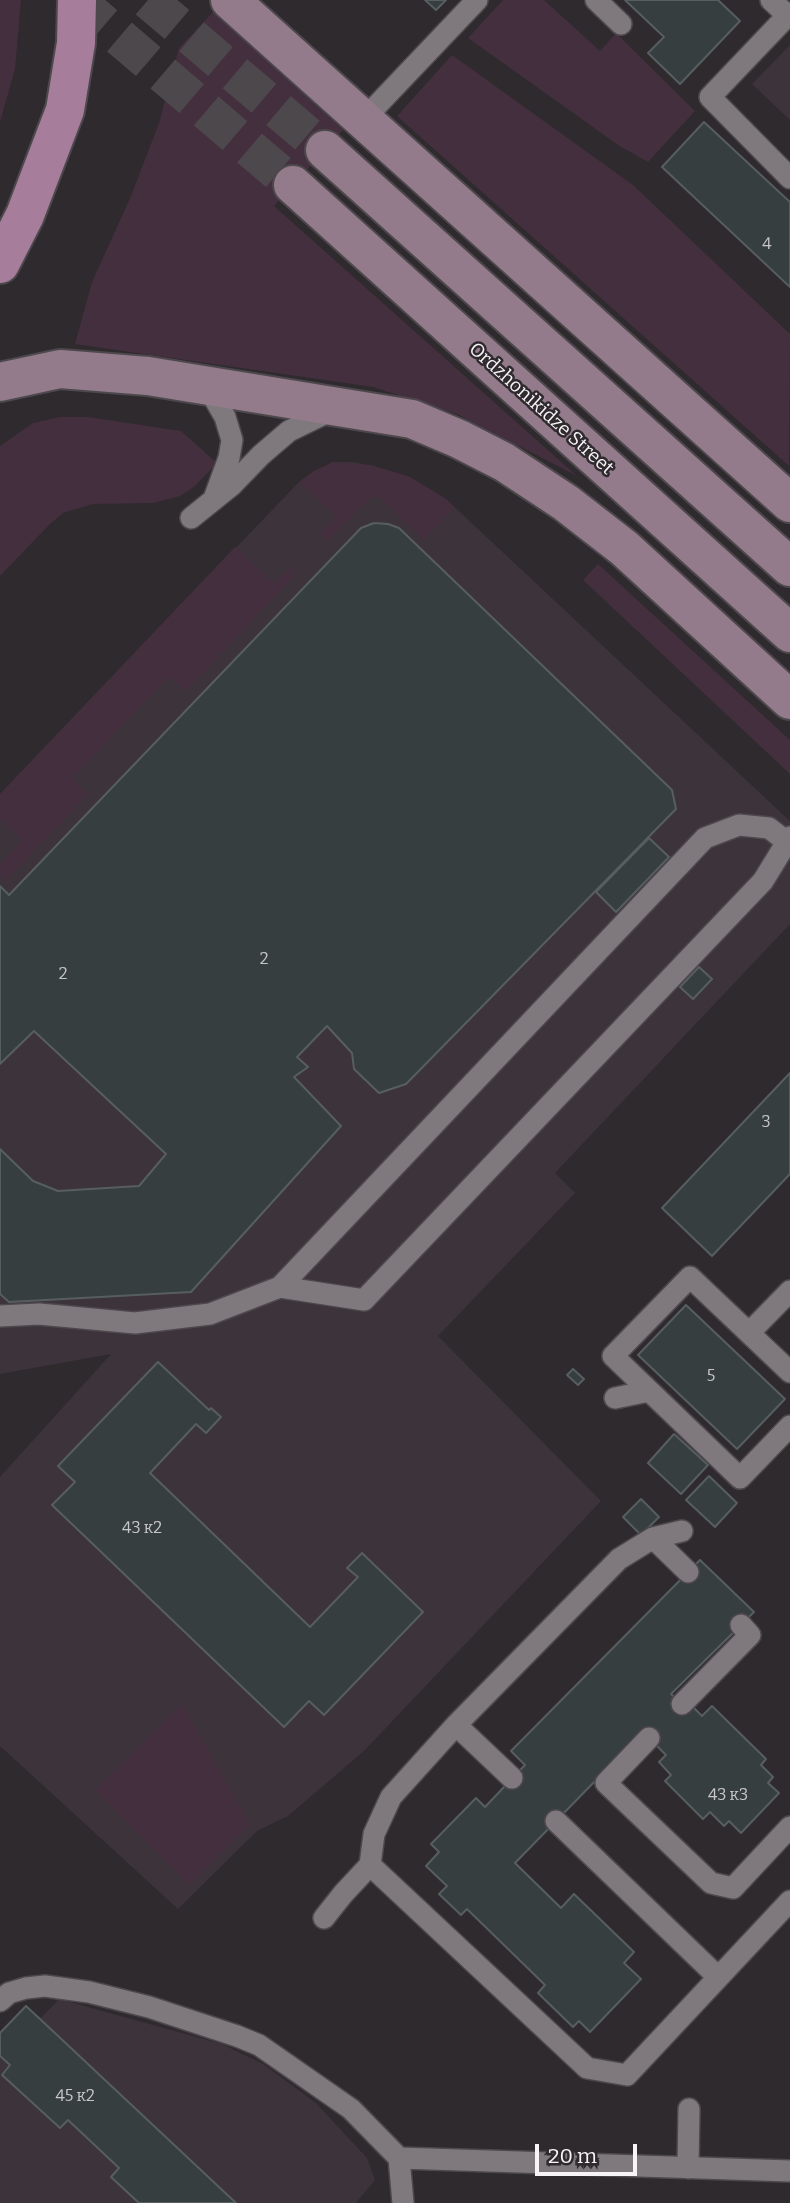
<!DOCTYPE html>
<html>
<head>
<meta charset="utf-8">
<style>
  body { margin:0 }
  #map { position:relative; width:790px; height:2203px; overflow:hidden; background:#2f2a2d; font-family:Bitter,serif }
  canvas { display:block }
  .scale { position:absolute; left:535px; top:2144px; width:102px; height:32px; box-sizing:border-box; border:4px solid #f7f3f6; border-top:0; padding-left:9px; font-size:21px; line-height:24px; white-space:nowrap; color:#f7f3f6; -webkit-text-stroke:5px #2f2a2d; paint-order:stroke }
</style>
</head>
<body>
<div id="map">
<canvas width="790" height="2203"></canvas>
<div class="scale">20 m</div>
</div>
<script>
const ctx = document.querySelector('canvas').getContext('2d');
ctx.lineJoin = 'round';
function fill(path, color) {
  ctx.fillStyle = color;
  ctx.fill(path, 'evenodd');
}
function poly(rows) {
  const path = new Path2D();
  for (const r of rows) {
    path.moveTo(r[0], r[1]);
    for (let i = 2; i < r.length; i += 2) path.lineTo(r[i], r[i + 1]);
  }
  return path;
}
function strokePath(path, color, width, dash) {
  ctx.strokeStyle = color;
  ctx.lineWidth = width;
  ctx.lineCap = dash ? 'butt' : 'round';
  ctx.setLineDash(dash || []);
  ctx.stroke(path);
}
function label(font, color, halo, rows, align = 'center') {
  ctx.font = font + ' Bitter,serif';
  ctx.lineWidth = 5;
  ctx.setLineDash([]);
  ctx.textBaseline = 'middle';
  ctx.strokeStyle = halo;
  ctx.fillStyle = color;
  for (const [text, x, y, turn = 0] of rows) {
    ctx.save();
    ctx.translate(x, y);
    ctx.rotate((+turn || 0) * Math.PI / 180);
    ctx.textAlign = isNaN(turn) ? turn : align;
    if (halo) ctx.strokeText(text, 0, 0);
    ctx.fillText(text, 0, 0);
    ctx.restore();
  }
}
fill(poly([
  [790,45,790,120,752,84],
  [333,462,354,462,387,470,410,477,446,499,790,821,790,924,555,1173,575,1193,438,1336,601,1501,364,1751,288,1816,257,1831,178,1909,0,1746,0,1477,111,1354,0,1374,0,794,299,482,314,471],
  [59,1999,222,2044,263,2064,316,2103,367,2158,375,2180,356,2203,0,2203,0,2033,26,2006,40,2019]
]), '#3d333a');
fill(poly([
  [0,0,21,0,15,69,0,122],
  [503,0,544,0,600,51,616,33,695,111,648,162,618,145,468,38],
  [213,12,343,130,274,206,577,476,457,414,373,387,75,344,92,282,131,196,159,123,179,48],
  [452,55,633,185,790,334,789,466,397,116],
  [60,417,88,417,181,431,217,463,195,486,180,496,153,503,93,504,63,513,50,524,0,576,0,446,33,423],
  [333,462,371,465,410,477,446,499,455,507,424,540,381,499,373,496,364,503,328,541,320,534,336,517,299,482,314,471],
  [235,547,274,583,290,567,297,573,186,691,169,677,72,778,88,794,6,881,0,876,0,864,22,840,0,819,0,794],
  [598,564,790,740,790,774,583,580],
  [182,1704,250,1825,189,1885,95,1790]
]), '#442f3e');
const building = poly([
  [425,0,446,0,436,10,425,0],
  [625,0,718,0,740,21,680,84,648,53,664,37,625,0],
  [704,122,790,202,790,287,662,167,704,122],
  [374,523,388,524,399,528,672,790,676,809,406,1084,379,1093,354,1069,352,1053,327,1026,297,1057,308,1067,294,1077,341,1126,191,1292,9,1302,0,1294,0,1149,33,1181,58,1191,139,1186,166,1154,34,1031,0,1064,0,886,9,895,361,528,374,523],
  [649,838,669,857,616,912,596,892,649,838],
  [699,967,712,979,693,999,680,987,699,967],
  [790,1073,790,1174,712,1256,662,1208,790,1073],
  [686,1305,785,1399,737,1449,638,1355,686,1305],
  [158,1362,209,1410,211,1408,221,1417,206,1433,196,1424,150,1473,310,1627,358,1577,347,1568,362,1553,423,1612,324,1715,309,1701,284,1727,52,1505,75,1482,58,1466,158,1362],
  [573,1369,584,1379,578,1385,567,1375,573,1369],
  [674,1434,708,1465,681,1494,648,1463,674,1434],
  [709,1476,737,1503,715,1527,686,1500,709,1476],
  [641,1499,659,1517,641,1535,623,1517,641,1499],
  [700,1560,754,1612,671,1694,686,1708,690,1704,702,1716,712,1706,766,1759,761,1765,773,1777,768,1783,779,1793,741,1833,729,1821,724,1826,710,1812,703,1819,665,1781,671,1775,659,1762,666,1755,643,1732,515,1863,561,1908,574,1894,634,1952,624,1963,641,1979,590,2032,579,2021,573,2027,538,1993,545,1985,467,1909,461,1915,439,1894,447,1886,426,1866,439,1852,431,1844,476,1798,485,1807,525,1765,511,1751,700,1560],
  [26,2006,40,2019,236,2203,139,2203,111,2177,119,2168,68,2120,60,2128,2,2075,10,2065,0,2056,0,2033,26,2006]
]);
fill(building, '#373e40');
strokePath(building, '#575e60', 2);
strokePath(poly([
  [76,0,293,185],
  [148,0,325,150]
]), '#4d484b', 38, [38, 19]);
const service = poly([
  [596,0,621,24],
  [771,0,787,15],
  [790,13,710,97,790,178],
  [363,120,477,0],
  [206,384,225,417,232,440,229,458,215,496],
  [191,518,232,485,261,455,289,431,332,410],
  [280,1287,705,838,739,825,769,828,787,842],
  [0,1316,39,1314,135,1323,210,1314,280,1287,364,1300,763,881,790,837],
  [749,1333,790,1291],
  [790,1372,690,1277,613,1356,740,1478,790,1426],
  [615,1398,649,1391],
  [682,1531,653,1538,619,1559,456,1725,391,1797,374,1834,370,1865,587,2068,627,2075,790,1901],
  [653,1538,688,1572],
  [682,1704,750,1635,741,1625],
  [456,1725,512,1778],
  [649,1738,606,1783,711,1883,733,1888,790,1827],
  [556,1821,718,1977],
  [324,1918,343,1894,370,1865],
  [0,2001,9,1993,26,1988,45,1986,89,1992,149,2007,237,2036,259,2045,351,2109,399,2158,403,2203],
  [399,2158,790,2171],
  [688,2168,689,2109]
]);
const secondary = poly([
  [230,0,790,503],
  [325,150,790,567],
  [293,185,790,633],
  [0,382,60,369,148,376,412,419,459,439,504,462,566,503,624,548,790,700]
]);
const primary = poly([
  [0,264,25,215,65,110,76,43,77,0]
]);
strokePath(service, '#4d484c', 24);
strokePath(secondary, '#4d484c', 42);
strokePath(primary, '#4d484c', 42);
strokePath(service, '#7f797d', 21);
strokePath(secondary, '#937b8c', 38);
strokePath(primary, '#a77d9c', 38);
label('16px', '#c7c6c8', null, [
  ["4",767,245],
  ["2",264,960],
  ["2",63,975],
  ["3",766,1123],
  ["5",711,1377],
  ["43 к2",142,1529],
  ["43 к3",728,1796],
  ["45 к2",75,2097]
]);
label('19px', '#f7f3f6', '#2f2a2d', [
  ["Ordzhonikidze Street",541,409,42]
]);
</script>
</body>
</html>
